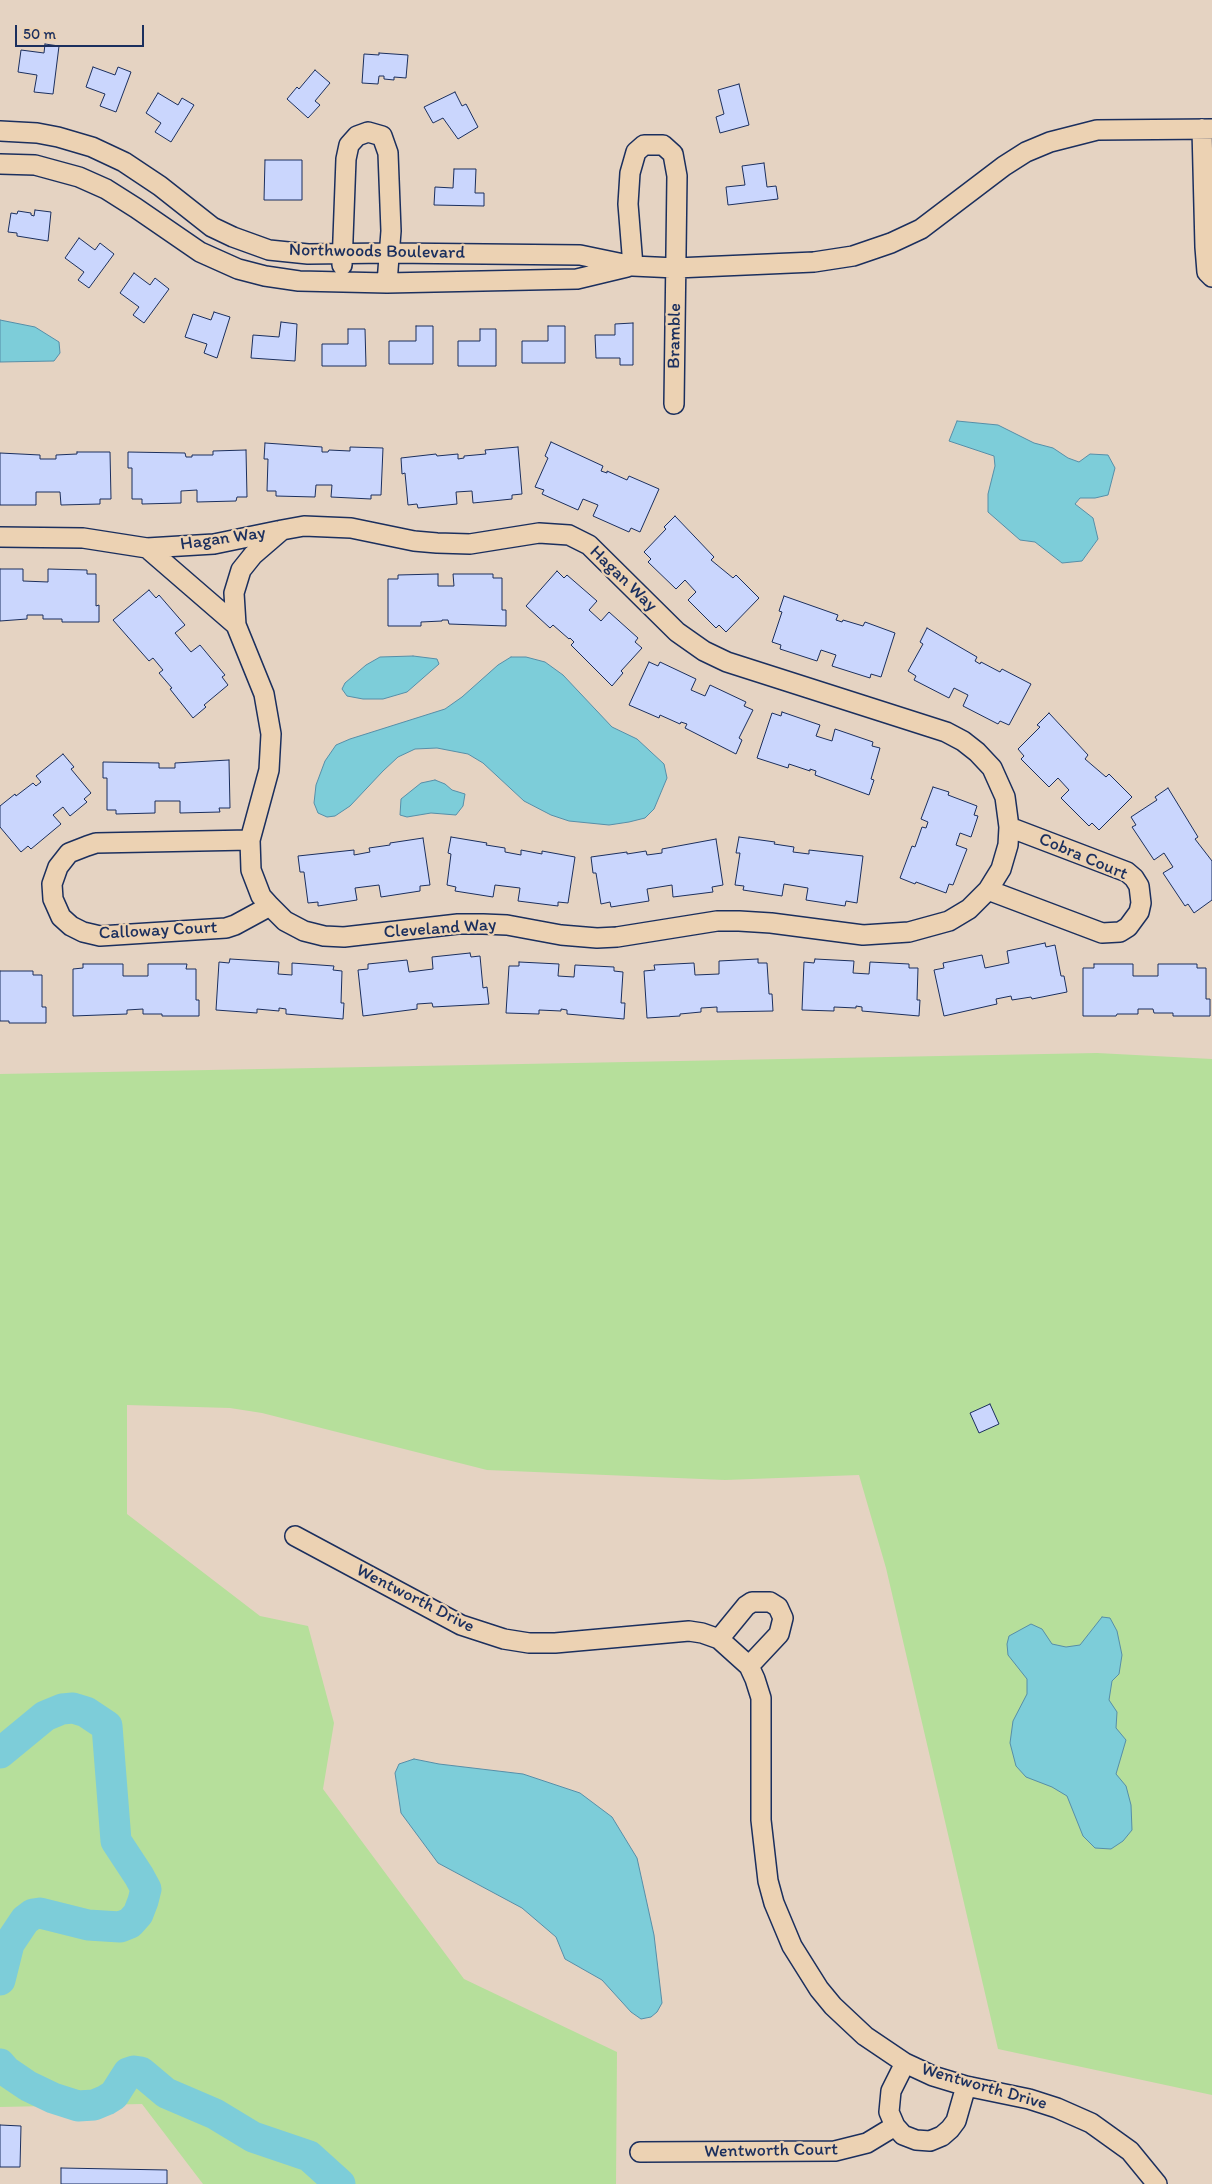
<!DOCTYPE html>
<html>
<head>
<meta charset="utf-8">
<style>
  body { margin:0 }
  #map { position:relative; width:1212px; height:2184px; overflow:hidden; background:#e5d3c2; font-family:Itim,sans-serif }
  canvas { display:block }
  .scale { position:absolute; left:15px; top:25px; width:129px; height:22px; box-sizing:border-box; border:2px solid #1b2f5e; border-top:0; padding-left:6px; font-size:15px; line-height:18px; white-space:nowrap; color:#1b2f5e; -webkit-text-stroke:4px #ecd2b3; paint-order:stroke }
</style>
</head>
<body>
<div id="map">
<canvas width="1212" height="2184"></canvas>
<div class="scale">50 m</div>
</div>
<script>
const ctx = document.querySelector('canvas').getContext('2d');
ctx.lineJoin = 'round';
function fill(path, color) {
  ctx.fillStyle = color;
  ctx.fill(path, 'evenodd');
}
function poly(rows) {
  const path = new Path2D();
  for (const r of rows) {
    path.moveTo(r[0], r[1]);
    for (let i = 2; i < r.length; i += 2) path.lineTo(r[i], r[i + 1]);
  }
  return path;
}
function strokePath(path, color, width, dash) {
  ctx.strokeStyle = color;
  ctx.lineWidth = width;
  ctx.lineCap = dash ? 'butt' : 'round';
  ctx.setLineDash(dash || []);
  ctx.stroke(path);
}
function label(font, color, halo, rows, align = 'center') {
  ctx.font = font + ' Itim,sans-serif';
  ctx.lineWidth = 4.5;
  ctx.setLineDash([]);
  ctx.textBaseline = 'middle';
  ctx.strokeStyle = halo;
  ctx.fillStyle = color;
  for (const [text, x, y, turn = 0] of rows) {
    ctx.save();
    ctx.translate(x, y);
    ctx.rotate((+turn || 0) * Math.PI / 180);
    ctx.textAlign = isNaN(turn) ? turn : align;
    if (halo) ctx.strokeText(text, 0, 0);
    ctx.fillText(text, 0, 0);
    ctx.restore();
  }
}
fill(poly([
  [1097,1053,1212,1059,1212,2095,998,2049,886,1568,859,1475,725,1480,487,1470,262,1413,230,1408,127,1405,127,1514,260,1616,308,1626,334,1723,323,1789,464,1979,617,2052,616,2184,203,2184,142,2104,0,2107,0,1074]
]), '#b6df9b');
const water = poly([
  [0,320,35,327,59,342,60,353,54,361,0,362,0,320],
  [957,421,998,425,1034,443,1053,448,1068,458,1079,462,1090,454,1108,455,1115,468,1108,495,1095,498,1080,498,1075,504,1093,518,1098,539,1082,561,1062,563,1035,542,1020,540,988,512,988,494,995,466,994,456,949,441,957,421],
  [413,656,437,659,439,664,407,692,383,699,363,699,347,696,342,689,345,683,366,665,380,657,413,656],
  [511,657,526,657,545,662,563,675,612,727,637,739,664,764,667,778,654,809,645,818,629,822,609,825,569,821,551,815,524,801,483,763,468,754,437,748,415,749,398,757,383,771,350,806,335,816,327,817,318,813,314,803,316,785,325,761,336,745,350,739,445,709,462,697,498,665,511,657],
  [435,780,445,784,452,790,465,794,463,806,456,815,431,813,407,817,400,815,401,799,421,783,435,780],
  [1102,1617,1110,1618,1117,1631,1122,1655,1119,1674,1112,1681,1109,1700,1117,1712,1116,1728,1126,1740,1116,1774,1126,1786,1131,1805,1132,1830,1123,1841,1111,1849,1095,1848,1083,1836,1067,1796,1052,1787,1026,1777,1016,1766,1010,1743,1013,1721,1027,1694,1027,1679,1008,1655,1007,1644,1009,1636,1031,1624,1042,1629,1052,1644,1066,1647,1080,1645,1102,1617],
  [414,1759,439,1764,523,1774,580,1793,612,1817,637,1858,654,1935,662,2003,657,2012,651,2017,641,2019,631,2012,602,1980,565,1959,556,1937,522,1908,438,1863,401,1813,395,1773,399,1764,414,1759]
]);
fill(water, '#7dcdd9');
strokePath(water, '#568ea8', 1);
strokePath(poly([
  [0,1753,45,1716,62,1709,73,1708,86,1712,107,1726,116,1841,139,1876,146,1889,143,1901,138,1914,130,1923,120,1927,88,1925,40,1913,33,1914,25,1920,9,1944,0,1980],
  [0,2064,6,2071,28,2086,53,2098,78,2106,94,2105,106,2100,114,2095,128,2073,134,2071,141,2072,166,2093,215,2114,253,2137,309,2156,340,2184]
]), '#7dcdd9', 31);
const building = poly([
  [45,44,59,46,53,94,34,92,37,75,18,72,21,50,44,53,45,44],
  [379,53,408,55,406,78,394,77,394,80,384,79,384,76,379,76,378,84,362,83,364,54,379,55,379,53],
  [93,67,115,75,118,67,131,72,116,112,100,106,105,94,86,87,93,67],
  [315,70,330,83,315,101,320,105,308,118,287,99,297,87,299,89,315,70],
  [739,84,749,125,720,133,716,117,724,114,718,90,739,84],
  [455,92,462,106,466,104,478,127,458,139,443,118,433,123,424,107,455,92],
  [158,93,178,105,182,98,194,105,171,142,155,132,161,123,146,113,158,93],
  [265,160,302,160,302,200,264,200,265,160],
  [764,163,767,187,776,186,778,199,728,205,726,187,745,185,742,166,764,163],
  [454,169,476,169,475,193,484,193,484,206,434,205,435,187,453,188,454,169],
  [35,210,51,212,48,241,17,236,17,233,8,232,11,213,17,214,18,211,31,213,31,215,34,216,35,210],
  [79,238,95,250,100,243,114,254,89,288,78,280,84,272,65,258,79,238],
  [134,273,150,285,155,278,169,289,144,323,133,315,139,307,120,293,134,273],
  [214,312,230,317,217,358,204,353,207,344,185,337,193,314,211,320,214,312],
  [281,322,297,324,295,361,251,358,253,335,279,337,281,322],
  [633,323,633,365,620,365,620,358,596,358,595,335,615,335,615,324,633,323],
  [416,326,433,326,433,364,389,364,389,341,416,341,416,326],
  [548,326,565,326,565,363,522,363,522,341,548,341,548,326],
  [348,329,365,329,366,366,322,366,322,344,348,344,348,329],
  [480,329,496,329,496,366,458,366,458,341,480,341,480,329],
  [551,442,603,466,601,471,607,473,607,471,627,480,629,476,659,489,640,532,631,528,629,532,593,516,598,505,583,499,578,510,542,494,544,490,535,487,548,458,545,456,551,442],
  [265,443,322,447,322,452,328,452,329,450,350,451,350,447,383,448,381,495,371,495,371,499,331,497,332,485,316,485,315,497,276,496,276,491,267,491,268,459,264,459,265,443],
  [518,447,522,494,512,495,512,499,473,503,472,491,456,492,457,504,418,508,417,504,408,505,405,473,402,474,401,458,436,454,437,456,458,454,458,459,464,458,464,456,486,454,485,450,518,447],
  [246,450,247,497,237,497,236,501,197,502,197,490,181,491,181,503,142,504,142,499,132,499,132,468,128,468,128,452,185,453,186,457,192,457,192,455,213,455,213,451,246,450],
  [77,452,110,452,111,499,100,499,100,504,61,505,60,492,36,492,36,505,0,505,0,453,40,455,40,459,56,459,56,455,77,454,77,452],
  [675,516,714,557,711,560,733,578,736,575,759,598,726,632,719,625,716,628,688,600,696,592,685,580,676,589,648,562,651,559,644,552,666,529,664,527,675,516],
  [0,569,23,569,23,581,48,582,48,569,87,570,87,574,96,574,96,606,99,605,99,622,62,622,62,619,43,619,43,615,27,615,27,619,0,621,0,569],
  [557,571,564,578,567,575,597,601,589,610,601,621,609,612,638,638,635,642,642,648,621,671,623,673,612,686,571,645,574,642,570,638,569,639,553,625,550,628,526,606,557,571],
  [438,574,438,586,454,586,453,574,493,574,493,578,502,578,502,610,506,610,506,626,449,624,448,620,442,620,442,621,421,622,421,626,388,626,388,579,398,579,398,575,438,574],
  [149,590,156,598,159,595,185,625,175,633,191,652,200,645,225,675,222,677,228,685,204,705,206,707,193,718,170,689,172,688,159,673,163,670,153,658,149,661,113,620,149,590],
  [784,596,838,615,836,620,842,622,843,620,863,626,865,622,895,633,881,677,871,674,870,678,832,666,836,655,821,650,817,661,780,649,781,645,772,642,782,612,779,611,784,596],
  [927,628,977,657,975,661,980,664,981,662,1000,672,1002,669,1031,684,1009,725,1000,721,998,724,963,706,968,695,954,688,949,698,914,680,916,676,908,671,923,644,920,642,927,628],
  [649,662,658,666,660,662,696,679,691,690,705,696,710,685,746,702,744,706,753,710,739,738,742,740,736,754,685,728,687,724,681,722,680,724,660,715,659,718,629,705,649,662],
  [782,712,820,725,816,736,832,741,835,729,873,742,872,746,880,748,871,779,874,780,869,795,815,775,816,771,810,769,810,771,789,764,788,768,757,758,772,713,781,716,782,712],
  [1049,713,1088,755,1085,759,1106,777,1109,774,1132,797,1099,830,1092,823,1089,826,1061,798,1069,790,1058,778,1049,787,1021,759,1024,756,1018,749,1040,727,1037,725,1049,713],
  [63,754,74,767,71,769,91,793,84,799,87,802,70,816,63,807,53,815,61,824,31,849,28,846,21,852,0,827,0,806,15,794,16,796,33,783,36,786,41,782,36,776,63,754],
  [229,760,230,808,219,808,220,812,180,813,180,801,155,801,155,813,116,814,116,810,107,810,107,778,103,778,103,762,159,763,159,768,175,768,175,763,229,760],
  [933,787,949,792,948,795,977,806,974,815,978,816,971,837,960,833,956,845,967,849,953,885,949,884,946,893,916,882,915,884,900,878,912,846,915,847,922,827,926,828,928,822,921,819,933,787],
  [1168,788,1198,837,1195,839,1212,861,1212,900,1194,913,1188,904,1185,906,1163,873,1173,867,1164,853,1154,860,1132,827,1136,825,1131,817,1157,800,1155,797,1168,788],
  [451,837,487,843,486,845,505,848,505,852,521,855,521,850,542,854,542,851,575,857,568,903,558,902,558,906,518,901,520,888,495,885,493,897,455,891,456,887,447,885,451,854,448,853,451,837],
  [739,837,775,842,774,844,794,847,793,852,809,854,809,850,863,856,857,903,846,901,845,906,806,900,808,888,784,884,782,896,743,890,744,886,735,885,740,853,736,853,739,837],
  [423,838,430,885,420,886,420,891,381,897,379,885,355,888,357,900,318,906,318,902,308,903,304,872,300,872,298,856,354,850,354,855,370,852,369,848,390,845,390,843,423,838],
  [716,839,723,885,712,887,713,892,673,897,672,885,647,889,649,901,611,907,610,902,601,904,596,873,593,873,591,857,627,852,627,854,646,851,647,855,662,853,662,849,716,839],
  [1045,943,1046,947,1055,945,1061,976,1064,976,1067,992,1032,999,1031,997,1012,1000,1011,996,996,999,997,1004,944,1016,934,970,944,968,943,963,982,955,985,968,1009,963,1007,951,1045,943],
  [470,953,471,957,480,956,483,988,487,987,489,1004,433,1007,432,1003,417,1004,417,1009,363,1016,358,970,368,969,368,964,407,960,409,972,433,969,432,957,470,953],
  [230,959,279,962,278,974,292,975,292,963,334,966,333,970,342,971,341,1003,344,1003,343,1019,286,1014,286,1009,279,1008,279,1011,257,1009,257,1013,216,1010,219,962,229,963,230,959],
  [758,959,758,963,767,963,769,994,772,994,773,1011,717,1012,717,1007,701,1008,701,1012,680,1014,680,1016,647,1018,644,971,655,970,654,965,694,963,695,975,719,974,719,961,758,959],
  [815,959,854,961,853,973,869,974,870,962,909,964,909,968,918,968,917,1000,920,1000,919,1016,862,1011,862,1007,856,1006,856,1008,834,1007,834,1011,802,1010,804,962,814,963,815,959],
  [519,962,559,964,558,976,574,977,575,965,614,967,614,971,623,972,621,1003,625,1003,624,1019,567,1014,567,1010,561,1009,561,1011,539,1010,539,1014,506,1013,509,966,519,966,519,962],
  [83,964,123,964,123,976,148,976,148,964,187,964,186,969,196,969,196,1000,199,1000,199,1016,162,1016,162,1014,143,1014,143,1009,127,1010,127,1014,73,1016,73,969,83,968,83,964],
  [1094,964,1133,964,1133,976,1158,976,1158,964,1197,964,1197,968,1206,968,1206,999,1210,999,1210,1016,1173,1016,1173,1013,1154,1013,1153,1009,1138,1009,1138,1014,1117,1014,1116,1016,1083,1016,1083,968,1094,968,1094,964],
  [0,971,33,971,33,975,42,975,42,1007,46,1007,46,1023,9,1023,9,1021,0,1021,0,971],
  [990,1404,999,1424,979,1433,970,1413,990,1404],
  [0,2125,21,2126,20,2167,0,2167,0,2125],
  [61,2168,167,2170,167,2184,61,2184,61,2168]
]);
fill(building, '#cad6fd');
strokePath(building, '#1b2f5e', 1);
const minor = poly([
  [1202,129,1205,247,1207,272,1212,277],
  [0,131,37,133,58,137,92,147,124,162,160,186,212,227,233,237,269,250,308,254,389,253,580,255,633,266,676,268,814,262,853,256,891,243,921,229,1004,166,1026,152,1050,142,1097,130,1212,129],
  [0,164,35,165,79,177,106,189,136,208,200,252,238,269,265,276,299,281,387,283,577,279,627,267],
  [342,265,346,159,349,145,357,136,368,132,382,136,388,153,391,231,387,283],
  [633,266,628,204,630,173,636,152,644,145,663,145,673,154,677,176,674,404],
  [0,537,83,538,147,548,214,544,282,530,304,526,351,528,414,541,437,543,470,544,539,533,569,535,589,545,677,632,704,651,727,662,946,732,963,741,977,752,992,768,1005,797,1009,827,1008,845,1001,869,988,890,969,909,949,921,909,932,863,935,771,923,739,921,717,921,617,937,597,938,561,935,507,925,483,924,458,924,344,937,324,936,304,931,285,921,270,906,261,896,251,870,250,840,269,770,271,734,264,694,236,625,234,593,241,570,253,555,282,530],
  [147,548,236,625],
  [250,840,96,843,87,846,69,853,58,867,52,884,53,899,61,917,71,926,83,932,100,936,226,928,235,925,270,906],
  [988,890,1102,933,1120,932,1128,927,1139,912,1141,903,1139,886,1134,878,1127,872,1009,827],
  [295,1536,461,1625,504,1639,529,1643,555,1643,689,1631,702,1633,719,1639,749,1666,755,1679,761,1698,761,1820,768,1881,774,1903,792,1946,819,1989,833,2006,865,2036,905,2063,933,2076,966,2086,1029,2099,1057,2108,1091,2123,1130,2151,1157,2184],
  [719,1639,746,1606,752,1602,770,1602,778,1607,783,1618,779,1634,749,1666],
  [905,2063,891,2091,889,2112,895,2126,903,2135,916,2140,930,2141,942,2136,950,2129,956,2121,966,2086],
  [640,2152,835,2151,867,2143,895,2126]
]);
strokePath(minor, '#1b2f5e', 22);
strokePath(minor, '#ecd2b3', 19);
label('18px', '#1b2f5e', '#ecd2b3', [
  ["Northwoods Boulevard",377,252,1],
  ["Bramble",675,336,-89],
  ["Hagan Way",223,539,-8],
  ["Hagan Way",623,579,44],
  ["Cobra Court",1083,857,23],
  ["Cleveland Way",440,929,-4],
  ["Calloway Court",158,931,-3],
  ["Wentworth Drive",415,1599,27],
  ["Wentworth Drive",984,2087,16],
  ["Wentworth Court",771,2151,-1]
]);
</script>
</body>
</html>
